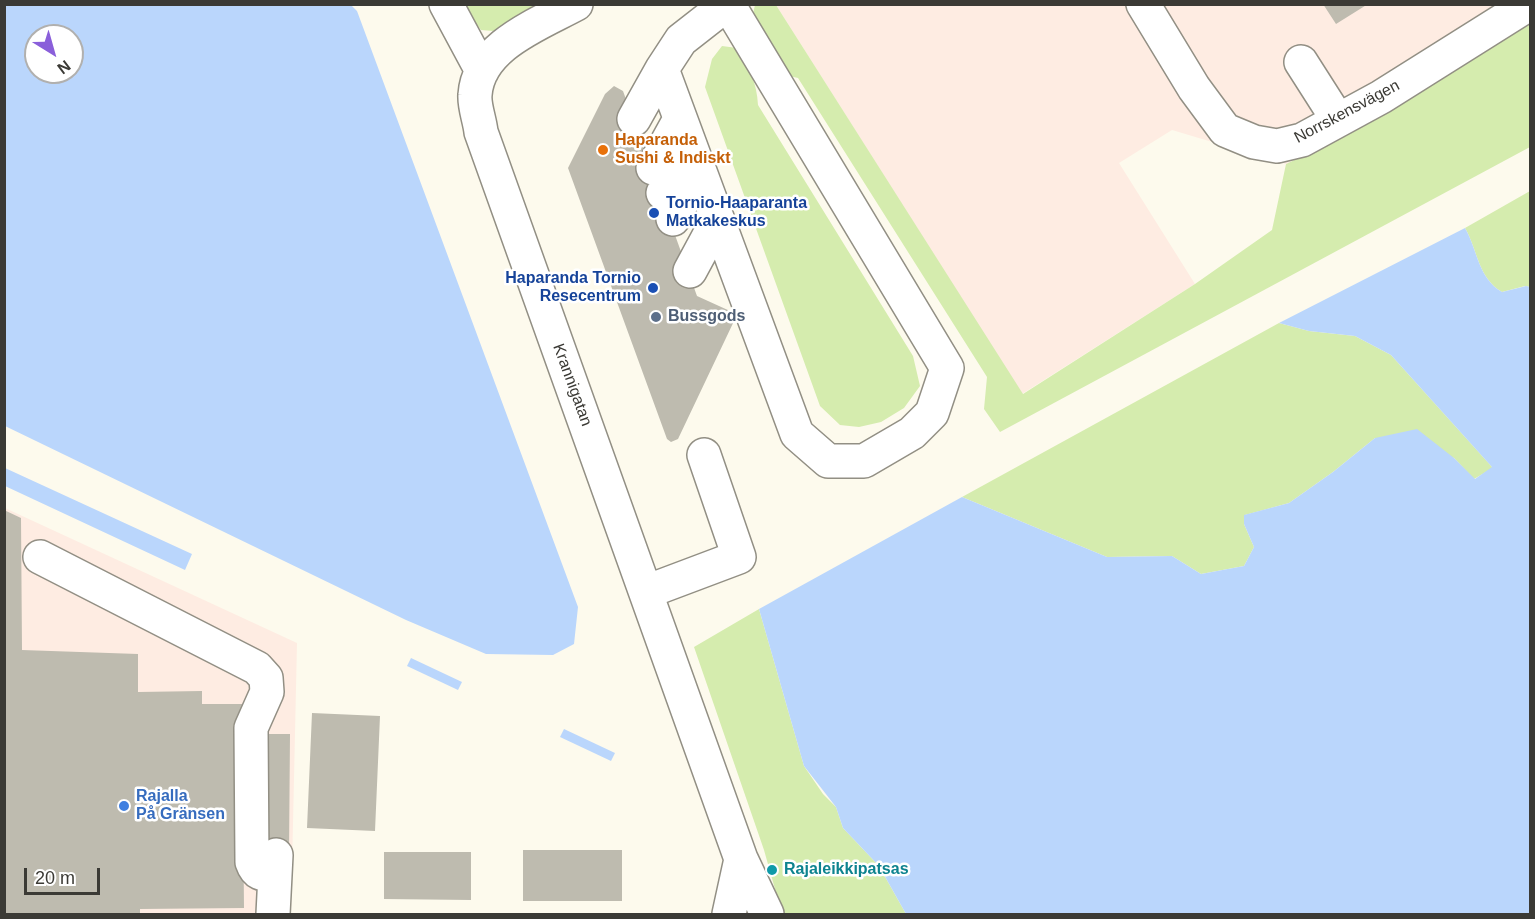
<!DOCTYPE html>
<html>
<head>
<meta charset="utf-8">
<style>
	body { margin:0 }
	#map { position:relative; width:1535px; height:919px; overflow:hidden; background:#fdfaed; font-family:Arial,sans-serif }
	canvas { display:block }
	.frame { position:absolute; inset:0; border:6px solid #3b3a35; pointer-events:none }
	.north { position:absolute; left:24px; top:24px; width:60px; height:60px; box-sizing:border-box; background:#fff; border:2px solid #b1b0ae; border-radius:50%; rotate:143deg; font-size:16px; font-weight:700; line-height:24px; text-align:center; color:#3b3a35 }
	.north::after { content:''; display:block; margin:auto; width:21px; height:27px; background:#8a5fda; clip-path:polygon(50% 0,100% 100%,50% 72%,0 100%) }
	.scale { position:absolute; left:24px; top:868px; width:76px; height:27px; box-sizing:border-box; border:3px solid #3b3a35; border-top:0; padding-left:8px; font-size:18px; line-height:21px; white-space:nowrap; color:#3b3a35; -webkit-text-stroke:4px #fff; paint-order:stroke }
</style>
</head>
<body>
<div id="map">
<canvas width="1535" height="919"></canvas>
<div class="frame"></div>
<div class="north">N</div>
<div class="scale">20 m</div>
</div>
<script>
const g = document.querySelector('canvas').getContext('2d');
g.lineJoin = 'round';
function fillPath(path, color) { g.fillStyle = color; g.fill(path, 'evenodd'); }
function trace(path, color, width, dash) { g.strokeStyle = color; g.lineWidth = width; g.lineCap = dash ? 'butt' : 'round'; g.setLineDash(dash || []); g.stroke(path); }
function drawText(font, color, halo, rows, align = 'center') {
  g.font = font + ' Arial,sans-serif'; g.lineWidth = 5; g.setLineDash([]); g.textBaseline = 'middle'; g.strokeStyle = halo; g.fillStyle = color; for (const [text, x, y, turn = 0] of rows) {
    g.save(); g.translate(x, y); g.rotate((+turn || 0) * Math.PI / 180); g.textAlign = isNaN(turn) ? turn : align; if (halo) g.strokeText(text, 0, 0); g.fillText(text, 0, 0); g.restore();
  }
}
fillPath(new Path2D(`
	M1530,4V23L1355,131L1286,164L1172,130L1119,163L1195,284L1022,394L776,5Z
	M5,508L297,643L291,914H5Z`), '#feece2');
fillPath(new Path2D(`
	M462,5H543L493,31L481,30Z
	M755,5H776L1023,394L1195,284L1272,230L1286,164L1355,131L1530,23V147L1000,432L984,409L987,377L798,78L781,74L751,22Z
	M722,46L737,48C749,67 757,83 758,105L913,356L920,386L904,408L881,422L859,427L840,425L820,406L705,87L712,59Z
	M1530,191V287L1525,286L1502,292C1478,278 1478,251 1465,228Z
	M1279,323L1309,331L1355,336L1391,355L1493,468L1474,479L1454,458L1375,438L1333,472L1289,503L1245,515L1244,524L1254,547L1244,566L1201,574L1172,556L1107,557L962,497Z
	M759,609L804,766L823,794L836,807L843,828L879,866L906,914H782L764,850L694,647Z`), '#d5ecae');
fillPath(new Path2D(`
	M4,5H351L357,11L578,607L574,644L553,655L486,654L406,620L5,426ZM36,36H72V72H36Z
	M1465,228C1478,251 1478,278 1502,292L1526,286L1530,287V914H906L879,866L843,828L836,807L804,766L759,609L962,497L1107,557L1172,556L1201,574L1244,566L1254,547L1244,524V515L1289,503L1333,472L1375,438L1417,429L1454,458L1475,479L1492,467L1391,355L1355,336L1309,331L1279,323Z
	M5,468L192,554L185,570L5,486Z
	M411,658L462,682L458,690L407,666Z
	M564,729L615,753L611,761L560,737Z`), '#bad6fc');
fillPath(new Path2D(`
	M1323,4H1368L1336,24Z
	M614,86L623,91L697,296L730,311L735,319L678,439L671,442L667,439L568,168L605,94Z
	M4,510L21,518L22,650L138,654V692L202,691V704H242L244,908L140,909V914H4Z
	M312,713L380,716L375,831L307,828Z
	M261,734H290L289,854L264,855Z
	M523,850H622V901H523Z
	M384,852H471V900L384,899Z`), '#bebbaf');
const minor = new Path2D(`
	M446,4L482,71
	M576,4C539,24 478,46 475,95C474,106 480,121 481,132L741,859L767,914
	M1143,4L1194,88L1225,130L1254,142L1277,146L1302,140L1381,97L1529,4
	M1301,62L1338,120
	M662,69L797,434L828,461H864L912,433L932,413L947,368L728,4
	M634,119L662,69L681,40L727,4
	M653,168L680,119
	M663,193L688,146
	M673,219L698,172
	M690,271L717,221
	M40,557L257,668L266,678L267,692L251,728L252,862C256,874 262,875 275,875
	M646,592L739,557L704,455
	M273,914L276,855
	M729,914L741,859`);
trace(minor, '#928f84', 36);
trace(minor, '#fff', 33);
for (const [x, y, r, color] of [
	[603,150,6,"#e8710a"],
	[654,213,6,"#1a4fb4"],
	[653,288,6,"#1a4fb4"],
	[656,317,6,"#5c6f8a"],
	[124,806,6,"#3f7fe0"],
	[772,870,6,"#0f9aa8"]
]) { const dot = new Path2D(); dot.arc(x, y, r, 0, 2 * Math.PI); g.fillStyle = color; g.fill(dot); trace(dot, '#fff', 2); }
drawText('16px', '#3b3a35', '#fff', [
	["Norrskensvägen",1347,112,-28],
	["Krannigatan",572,385,70]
]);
drawText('bold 16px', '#c56008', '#fff', [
	["Haparanda",615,141],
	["Sushi & Indiskt",615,159]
], 'left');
drawText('bold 16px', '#164399', '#fff', [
	["Tornio-Haaparanta",666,204],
	["Matkakeskus",666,222],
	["Haparanda Tornio",641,279,"right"],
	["Resecentrum",641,297,"right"]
], 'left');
drawText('bold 16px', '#4e5e75', '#fff', [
	["Bussgods",668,317]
], 'left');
drawText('bold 16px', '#366cbe', '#fff', [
	["Rajalla",136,797],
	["På Gränsen",136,815]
], 'left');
drawText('bold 16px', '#0d838f', '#fff', [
	["Rajaleikkipatsas",784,870]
], 'left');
</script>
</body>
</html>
